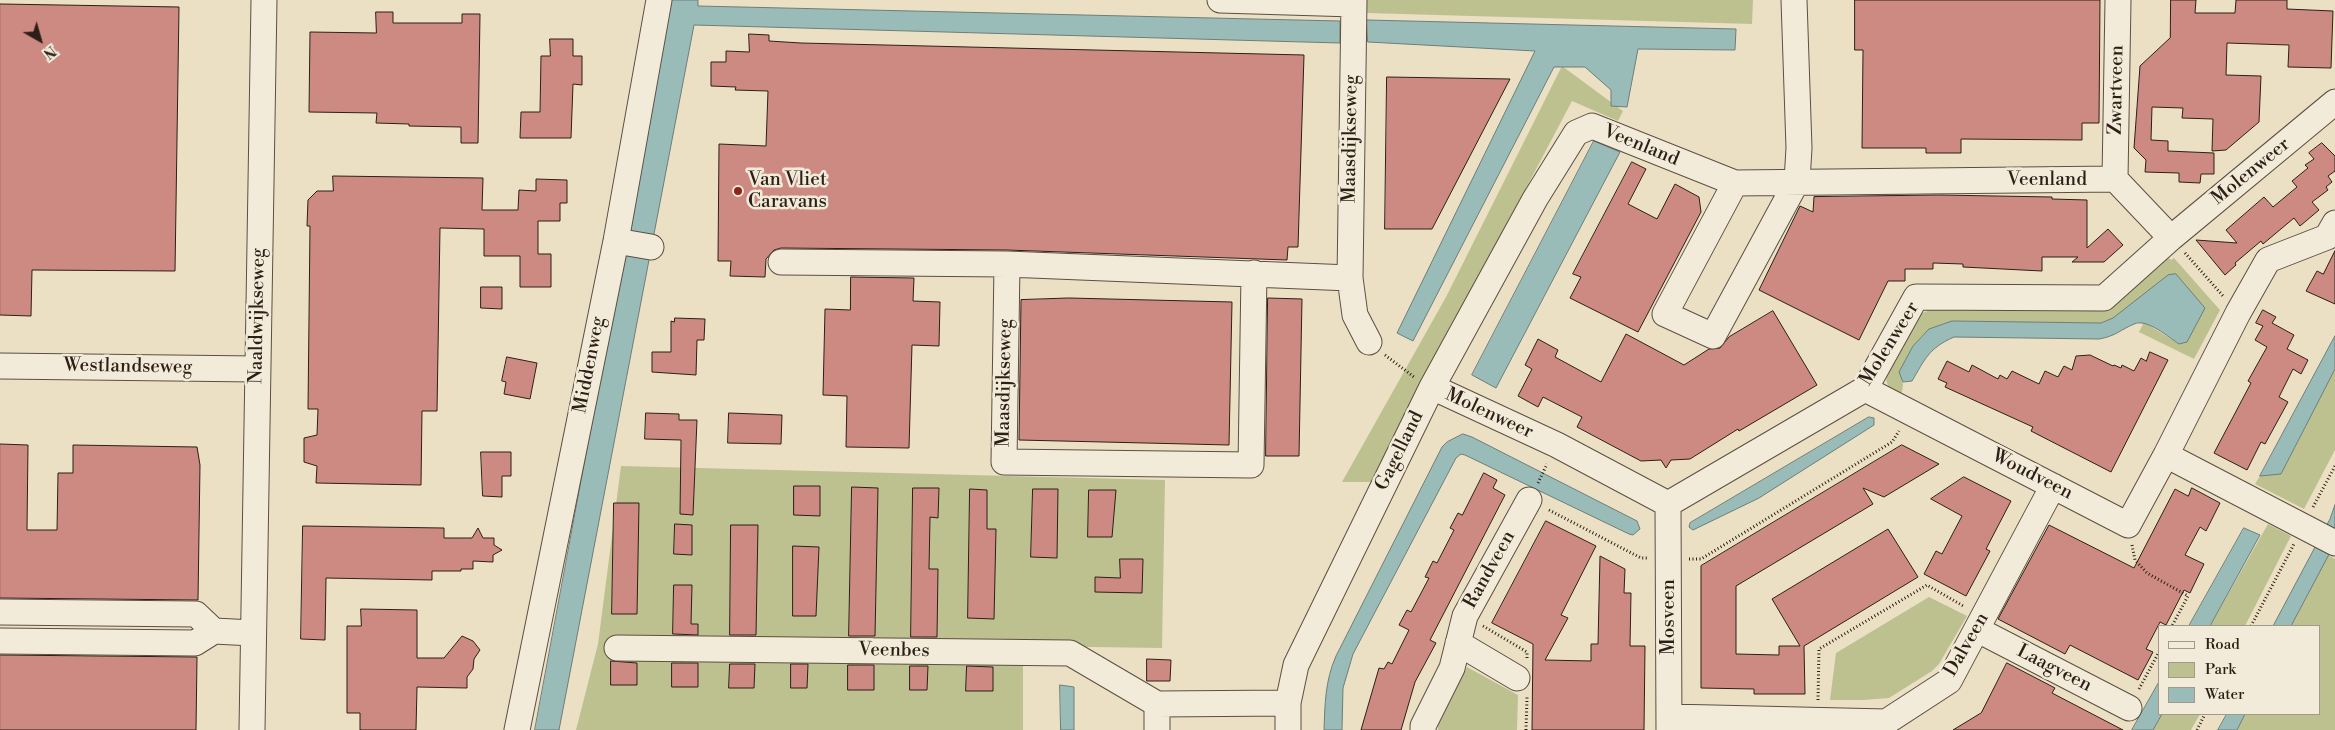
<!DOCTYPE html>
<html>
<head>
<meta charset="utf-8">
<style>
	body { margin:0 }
	#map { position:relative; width:2335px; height:730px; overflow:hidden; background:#ebe0c4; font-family:"Libre Bodoni",serif }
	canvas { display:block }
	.legend { position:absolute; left:2158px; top:625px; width:162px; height:90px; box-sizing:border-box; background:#f2ebd9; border:1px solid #a3998b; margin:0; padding:6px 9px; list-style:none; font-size:15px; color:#2d1f17 }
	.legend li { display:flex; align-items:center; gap:10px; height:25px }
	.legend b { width:25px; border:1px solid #a3998b }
	.north { position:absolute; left:15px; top:15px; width:50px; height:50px; -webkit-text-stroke:4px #f2ebd9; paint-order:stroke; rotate:142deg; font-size:14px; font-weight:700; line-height:20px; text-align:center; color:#2d1f17 }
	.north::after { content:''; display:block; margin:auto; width:18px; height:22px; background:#2d1f17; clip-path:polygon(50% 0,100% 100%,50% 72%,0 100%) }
</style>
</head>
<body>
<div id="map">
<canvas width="2335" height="730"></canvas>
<ul class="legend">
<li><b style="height:6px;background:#f2ebd9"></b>Road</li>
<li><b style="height:14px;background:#bdc190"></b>Park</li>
<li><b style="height:14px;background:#99bcb9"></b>Water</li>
</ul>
<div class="north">N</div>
</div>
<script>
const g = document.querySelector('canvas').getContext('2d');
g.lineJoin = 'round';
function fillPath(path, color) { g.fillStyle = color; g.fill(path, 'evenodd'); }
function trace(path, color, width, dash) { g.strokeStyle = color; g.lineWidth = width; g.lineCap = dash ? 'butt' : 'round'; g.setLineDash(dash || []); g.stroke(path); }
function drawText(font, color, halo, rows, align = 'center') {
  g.font = font + ' "Libre Bodoni",serif'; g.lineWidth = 5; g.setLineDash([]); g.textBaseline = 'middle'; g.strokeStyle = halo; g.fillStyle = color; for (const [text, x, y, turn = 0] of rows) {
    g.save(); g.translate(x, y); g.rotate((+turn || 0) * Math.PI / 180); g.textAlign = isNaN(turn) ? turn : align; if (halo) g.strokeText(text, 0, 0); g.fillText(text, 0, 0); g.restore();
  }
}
fillPath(new Path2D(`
	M1367,0H1753L1752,24L1366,13Z
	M1562,66L1623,111L1618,121L1572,101L1371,482H1342L1446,297Z
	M2161,251L2171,260L2174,258L2220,310L2194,359L2139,332L2144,322L2179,344L2187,342L2204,308L2176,274L2113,318L2101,323L1952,321L1929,329L1913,346L1899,372C1903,381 1905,387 1900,396C1890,390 1884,384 1887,372L1918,315L1932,309L2085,310Z
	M2335,369V450L2304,509L2255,484L2260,476L2281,474Z
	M621,466L1165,480L1162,648L1023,646V730H576L598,644Z
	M2268,524L2291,536L2245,626H2210Z
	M2326,554L2335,559V730H2237L2245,714H2319V626H2291L2319,573Z
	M1929,597L1967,616L1939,664L1932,671L1889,698L1863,700H1830L1836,653Z
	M1467,667L1518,695L1517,730H1438V722Z
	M2162,714H2200L2191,730H2153Z`), '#bdc190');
const water = new Path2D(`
	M671,0H698V6L1340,21V43L694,25L559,730H535Z
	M1367,20L1736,29L1735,50L1638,49L1627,107L1611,106V90L1585,67H1554L1413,341L1397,333L1535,51L1368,42Z
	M1594,141L1620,152L1496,388L1472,375Z
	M2176,274L2205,308L2187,342L2179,344C2168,337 2147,318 2134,324C2120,330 2116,336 2099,339L1954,337C1929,348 1925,359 1912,381L1903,382L1899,372L1913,346L1929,329L1952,321L2101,323L2113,318L2168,275Z
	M2335,336V369L2281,474L2260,476Z
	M1869,417L1874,418V425L1759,498L1693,530L1689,527L1690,523Z
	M1463,434L1472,437L1637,521L1640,529L1633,535L1629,534L1465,455L1461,454L1456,458L1353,654L1343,688L1342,730H1324C1325,704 1325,681 1336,656L1442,447L1447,442Z
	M2335,505V543L2291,626H2273L2330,519Z
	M2244,528L2260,535L2210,626H2189Z
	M2159,682V714H2162L2153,730H2132Z
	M1060,685L1074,687V730H1061Z
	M2227,714H2245L2237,730H2218Z`);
fillPath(water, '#99bcb9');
trace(water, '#6e7d78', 1);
const building = new Path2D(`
	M1855,0H2100L2099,123H2082V140L1961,139V153H1926V148H1862L1863,50H1855Z
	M2171,0H2196L2195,13H2235L2236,0H2287V9L2333,11L2331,68L2288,67L2289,45L2227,43L2226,75L2261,76L2259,122L2226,150L2212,151L2213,119L2182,118L2183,108L2152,107L2151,140L2168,141V151L2214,153V174H2201L2200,183L2179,182V173L2145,172L2146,160L2134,148L2140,66L2170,38Z
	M0,4L179,7L175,271L32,270L31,316L0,315Z
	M376,12H393V23H462V14H480L478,143H461V127L409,126V124L376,123L377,113L309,112L310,32L376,33Z
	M749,34L769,35V41L801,43L1304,55L1298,247H1288L1287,260L1007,250L781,248L774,250L766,259L765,277L730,276L731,261H718L719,144L766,146L768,91L735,90L736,87L711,86V62H726V51L749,52Z
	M550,39H573V56H582V85L573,84L571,138H520L521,112H540L541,56H550Z
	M1387,77L1510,79L1432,229H1385Z
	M2322,143L2335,156V171L2328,176L2332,182L2326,187L2328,190L2312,202L2319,210L2300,226L2294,218L2263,244L2261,241L2235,263L2236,265L2225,275L2196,240L2237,243L2226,230L2264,197L2273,207L2297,187L2292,181L2308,168L2305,165L2314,159L2309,153Z
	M1632,162L1646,169L1628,204L1657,219L1675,184L1699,197L1701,212L1638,332L1570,298L1581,277L1573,274Z
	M333,176L483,178L482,210H518L519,190L536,191V179L567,180V203H560V221H538V254H551V287H520V256H484V229L440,228L437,411H422L421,485L316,483L317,466L304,462V438L317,435L318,409H308L310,226H307L308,200L317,191H333Z
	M1939,195L2052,197V199L2087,200V248L2108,229L2123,245L2104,262H2072L2078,257H2042V271L1963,267V264L1933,263V269H1905V281H1888L1859,340L1759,290L1800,206L1813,212L1814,197Z
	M2335,251V304L2306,291L2317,271L2323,274Z
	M851,277L914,278L913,301L940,302L939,346L912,345L909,448L846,447L847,396L823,395L825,309L850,310Z
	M481,287H502V309L481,308Z
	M1069,298L1232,302L1229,445L1019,440L1021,300Z
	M1268,298L1302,299L1299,456H1266Z
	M2263,310L2276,317L2272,323L2294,335L2287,349L2308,360L2301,374L2293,369L2279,397L2288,402L2265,444L2261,442L2247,470L2214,453L2251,383L2248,381L2267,347L2255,340L2263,326L2256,323Z
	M1773,311L1817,385L1739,431L1738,429L1690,459L1671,460L1666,468L1661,460L1641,461L1577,427L1582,417L1543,397L1538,407L1518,396L1532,369L1525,365L1538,339L1558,350L1555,357L1601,382L1626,334L1684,365L1709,349L1720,348L1729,337Z
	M675,318L705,319L704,340H697L696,375L652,372V352H671V321L674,322Z
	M2150,352L2168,360L2111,472L2031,431L2033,427L1945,387L1947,383L1938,379L1947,361L1969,372L1972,365L1998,379L2000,375L2007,379L2012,371L2039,384L2045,371L2058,377L2064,366L2072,370L2076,356L2090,355L2113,366L2114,365L2121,368L2122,365L2134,371L2141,358L2146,361Z
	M507,357L537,363L530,399L504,394L506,382L502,381Z
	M646,413L679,414V420H697L693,515L680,514L681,440L645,439Z
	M729,413L782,415L781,444L728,443Z
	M0,444L28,445L27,530H57L58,473H73V445L197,447L200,465L198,600L0,598Z
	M1902,445L1939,464L1884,497L1863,488L1873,504L1736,586V654L1779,655V646H1800L1772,599L1888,529L1918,577L1804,646L1805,694H1754V689L1701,688V566Z
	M481,452H511V476H502V497L483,496Z
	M1484,473L1497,480L1493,488L1505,495L1430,640L1436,643L1415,682L1401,730H1361L1379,668L1384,669L1388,662L1392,664L1409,630L1399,625L1407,610L1411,612L1429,578L1425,577L1433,561L1437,563L1454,530L1450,528L1458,513L1462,515Z
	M1964,477L2011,501L1986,549L1990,551L1966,596L1924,574L1936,551L1942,554L1962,516L1931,499Z
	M794,486H820V516L794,515Z
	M852,487L878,488L875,636H849Z
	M913,488H939L938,518L930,517L929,569H938L937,637H911Z
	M2192,488L2220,503L2206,531L2200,527L2185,555L2204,564L2190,593L2184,590L2166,625L2160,622L2146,649L2153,652L2138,680L2070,645L2065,654L1998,619L2049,525L2134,568L2175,489L2188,496Z
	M970,489L987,490V529H996L994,619L968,618Z
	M1033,489H1058L1057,558L1031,557Z
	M1089,490H1116L1112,537H1088Z
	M614,503H639L637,614H612Z
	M1546,521L1596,546L1561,615L1568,618L1545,660L1591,661V644H1598L1600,556L1625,569L1624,593H1631L1630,646H1645L1644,730H1532L1533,644L1492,623Z
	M675,524L692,525V555L674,554Z
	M731,525H758L756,635H730Z
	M303,526L444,528V538H472L478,528L483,538H494V545L502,550L493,555V562L473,561V569H461V571H432V580L326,578L325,640L301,639Z
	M793,546L819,547L816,616H793Z
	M1120,559H1143L1142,593L1095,592V577L1120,578Z
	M674,585H692L691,624H698V635L673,634Z
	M361,609L417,610V658H444L462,636L473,641L480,650L474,659L473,669L467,677V688L417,687L416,730H360V713H347V626H361Z
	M0,655L197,657L196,730H0Z
	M1147,659L1171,660L1170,681H1147Z
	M611,661L637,663V685H611Z
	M672,663H698V687H672Z
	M2007,663L2055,688L2052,693L2123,730H1953L1981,713Z
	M730,664H755L754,688H729Z
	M791,664H808L807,688H791Z
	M848,665H874V690H848Z
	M910,666H928L927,690H910Z
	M967,666L993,667V691H966Z`);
fillPath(building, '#cd8a82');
trace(building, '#2d1f17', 1);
const minor = new Path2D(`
	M1220,0L1354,4
	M1354,0L1350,278L1355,315L1369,342
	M2115,179L2118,0
	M1735,183L1665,314L1713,336L1797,181L1799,148L1794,0
	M616,241L651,247
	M781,262L1007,264
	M1254,273L1251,465L1004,462L1007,264L1350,278
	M0,366L257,369
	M1432,387L1557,445L1668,504L1865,389L1916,297L2104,298L2171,238L2335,102
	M1865,389L2128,525L2166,455L2238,313L2268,260L2327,237L2335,223
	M2166,455L2335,543
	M1668,504L1669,730
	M0,612L196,614L214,631
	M1978,630L2129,708
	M0,641L195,643L214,631L253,633
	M1458,643L1517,678
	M617,648L1070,653L1157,704L1288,703
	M1670,717L1886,722L1949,681L2053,486
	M252,730L264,0
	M517,730L616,241L659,0
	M1157,730V704
	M1288,730V703L1296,665L1432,387L1535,199L1576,133L1592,126L1735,183L2115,179L2171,238
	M1423,730V726L1452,668L1465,616L1529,500`);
trace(minor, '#5c4f42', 27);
trace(new Path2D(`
	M2185,253L2224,297
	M1385,355L1414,377
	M1538,483L1547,464
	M2313,507L2335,466
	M1549,510L1641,558H1648
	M2132,545L2135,560L2147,573L2188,596L2172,626
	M1689,559H1701L1892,442L1899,431
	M1483,626L1527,652V660
	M2251,626L2294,544
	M2139,689L2159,652
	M1818,700L1819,649L1927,585L1965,607
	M1526,730L1527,697
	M2197,730L2205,714`), '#2d1f17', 3, [1, 2.5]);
trace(minor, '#f2ebd9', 25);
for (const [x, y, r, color] of [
	[738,191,5,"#8f2418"]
]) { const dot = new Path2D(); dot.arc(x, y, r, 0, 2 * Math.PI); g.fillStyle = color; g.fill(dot); trace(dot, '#f2ebd9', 2); }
drawText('19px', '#2d1f17', '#f2ebd9', [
	["Zwartveen",2117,90,-89],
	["Maasdijkseweg",1351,139,-89],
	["Veenland",1641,146,22],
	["Molenweer",2251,172,-39],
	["Veenland",2047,180],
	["Naaldwijkseweg",258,316,-89],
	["Molenweer",1890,344,-58],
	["Middenweg",590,365,-79],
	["Westlandseweg",128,367,1],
	["Maasdijkseweg",1005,383,-89],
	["Molenweer",1489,414,25],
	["Gagelland",1400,451,-64],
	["Woudveen",2032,475,27],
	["Randveen",1490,570,-61],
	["Mosveen",1669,617,-90],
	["Dalveen",1967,645,-60],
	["Veenbes",894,651,1],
	["Laagveen",2054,669,27]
]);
drawText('19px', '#2d1f17', '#f2ebd9', [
	["Van Vliet",748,180],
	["Caravans",748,202]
], 'left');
</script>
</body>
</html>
